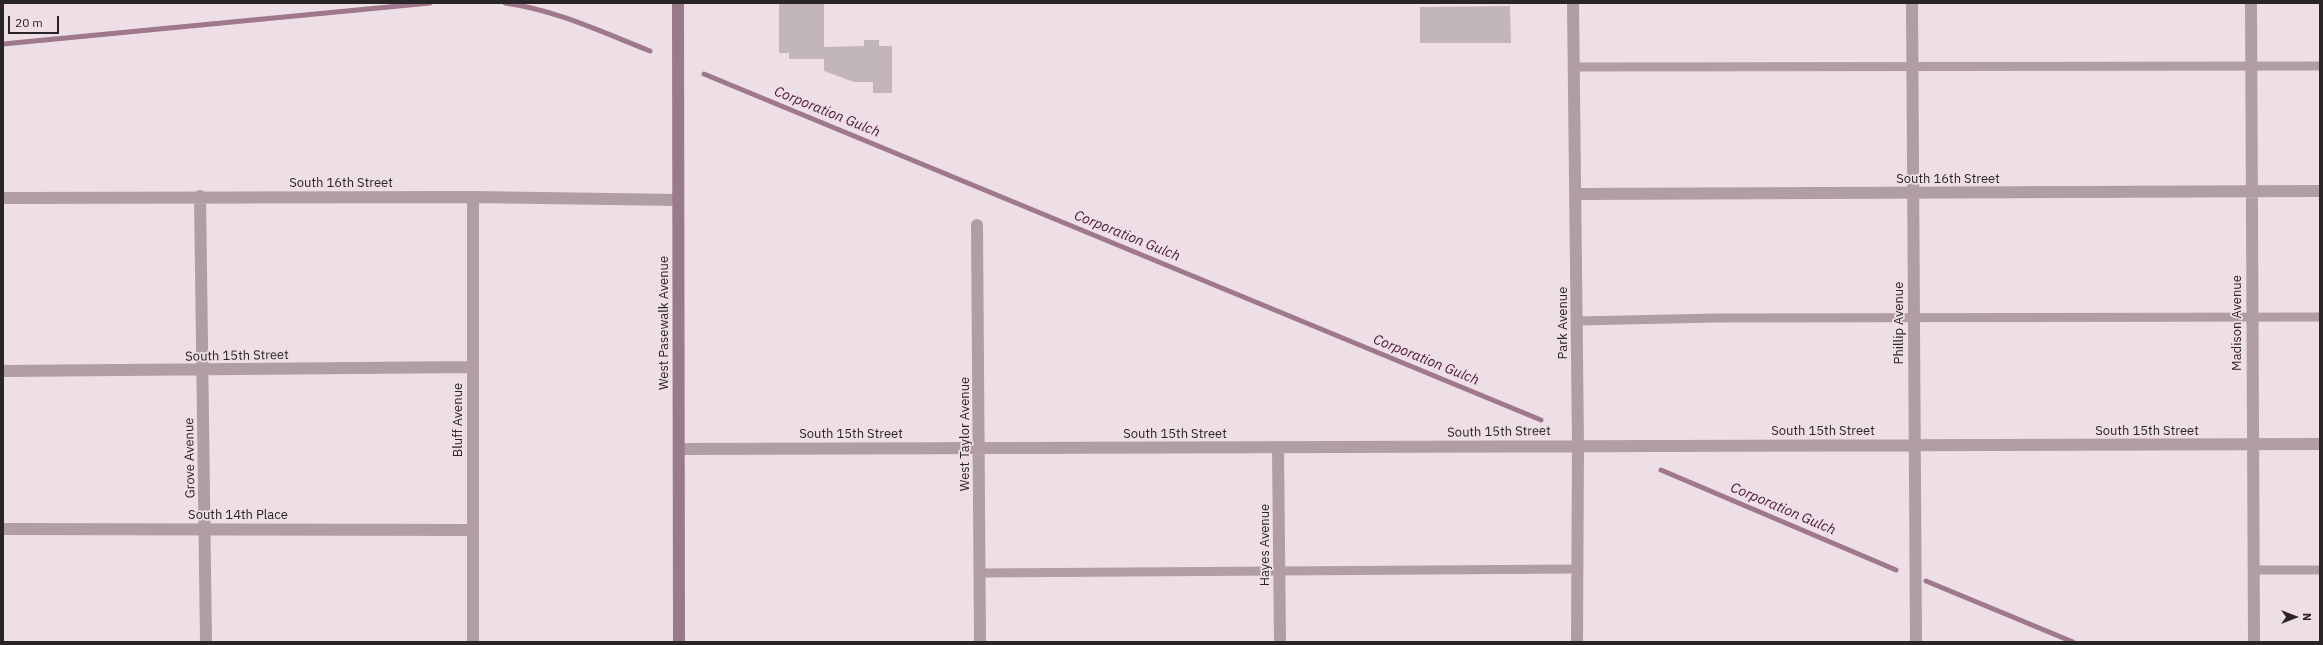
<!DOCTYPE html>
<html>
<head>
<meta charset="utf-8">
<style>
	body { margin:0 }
	#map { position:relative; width:2323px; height:645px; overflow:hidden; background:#eedfe6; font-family:"IBM Plex Sans",sans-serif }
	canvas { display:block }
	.frame { position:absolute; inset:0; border:4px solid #2a2527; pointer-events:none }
	.north { position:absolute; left:2275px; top:597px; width:40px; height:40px; -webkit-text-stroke:3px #eedfe6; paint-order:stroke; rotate:90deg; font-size:11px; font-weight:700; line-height:16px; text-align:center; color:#2a2527 }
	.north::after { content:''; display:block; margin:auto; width:14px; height:18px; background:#2a2527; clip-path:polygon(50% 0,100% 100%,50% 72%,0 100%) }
	.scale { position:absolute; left:8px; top:16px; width:51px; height:18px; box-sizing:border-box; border:2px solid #2a2527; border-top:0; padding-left:5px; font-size:12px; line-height:14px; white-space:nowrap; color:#2a2527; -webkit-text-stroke:3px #eedfe6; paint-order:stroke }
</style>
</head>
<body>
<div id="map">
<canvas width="2323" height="645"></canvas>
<div class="frame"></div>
<div class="north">N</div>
<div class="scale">20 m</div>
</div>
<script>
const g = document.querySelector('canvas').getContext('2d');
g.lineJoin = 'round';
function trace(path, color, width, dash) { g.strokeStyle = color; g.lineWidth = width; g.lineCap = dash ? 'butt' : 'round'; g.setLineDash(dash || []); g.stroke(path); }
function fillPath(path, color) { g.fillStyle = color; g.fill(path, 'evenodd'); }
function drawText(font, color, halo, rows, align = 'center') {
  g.font = font + ' "IBM Plex Sans",sans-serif'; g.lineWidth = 3.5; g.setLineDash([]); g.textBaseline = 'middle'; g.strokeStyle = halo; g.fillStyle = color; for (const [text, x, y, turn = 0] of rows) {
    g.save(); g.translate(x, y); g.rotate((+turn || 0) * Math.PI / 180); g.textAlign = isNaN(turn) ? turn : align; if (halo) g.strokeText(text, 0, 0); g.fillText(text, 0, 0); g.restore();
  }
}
trace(new Path2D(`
	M505,3C556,10 602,32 650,51
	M3,44L430,3
	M704,74L1541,420
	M1661,470L1896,570
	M1926,581L2073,642`), '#a0788c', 5);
fillPath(new Path2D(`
	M779,3H824V59H789V53H779Z
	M1510,6L1511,43H1420V7Z
	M864,40H879V46H892V93H873V82H854L824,71V47L864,46Z`), '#c3b5bc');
trace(new Path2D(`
	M1574,67L2320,66
	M1577,321L1717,318L2320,317
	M2253,570H2320
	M980,573L1577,569`), '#b09da6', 9);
trace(new Path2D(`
	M1573,3L1578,445L1577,642
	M1912,3L1916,642
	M2251,3L2254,642
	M1576,194L2320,191
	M200,196L206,642
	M473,197V642
	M3,198L473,197L678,200
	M977,225L980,642
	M3,371L472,367
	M1278,448L1280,642
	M679,449L2320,444
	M3,529L473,530`), '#b09da6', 12);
trace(new Path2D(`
	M678,3L679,642`), '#977b88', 12);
drawText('13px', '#2a2527', '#eedfe6', [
	["South 16th Street",1948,179],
	["South 16th Street",341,183],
	["West Pasewalk Avenue",664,323,-90],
	["Park Avenue",1563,323,-90],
	["Phillip Avenue",1899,323,-90],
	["Madison Avenue",2237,323,-90],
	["South 15th Street",237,356,-1],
	["Bluff Avenue",458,420,-90],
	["South 15th Street",1823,431],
	["South 15th Street",2147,431],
	["South 15th Street",1499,432,-1],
	["South 15th Street",851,434],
	["West Taylor Avenue",965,434,-90],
	["South 15th Street",1175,434],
	["Grove Avenue",190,458,-91],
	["South 14th Place",238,515],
	["Hayes Avenue",1265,545,-90]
]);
drawText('italic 14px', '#4a1634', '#eedfe6', [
	["Corporation Gulch",827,112,22],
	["Corporation Gulch",1127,236,22],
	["Corporation Gulch",1426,360,22],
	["Corporation Gulch",1783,509,23]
]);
</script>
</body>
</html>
